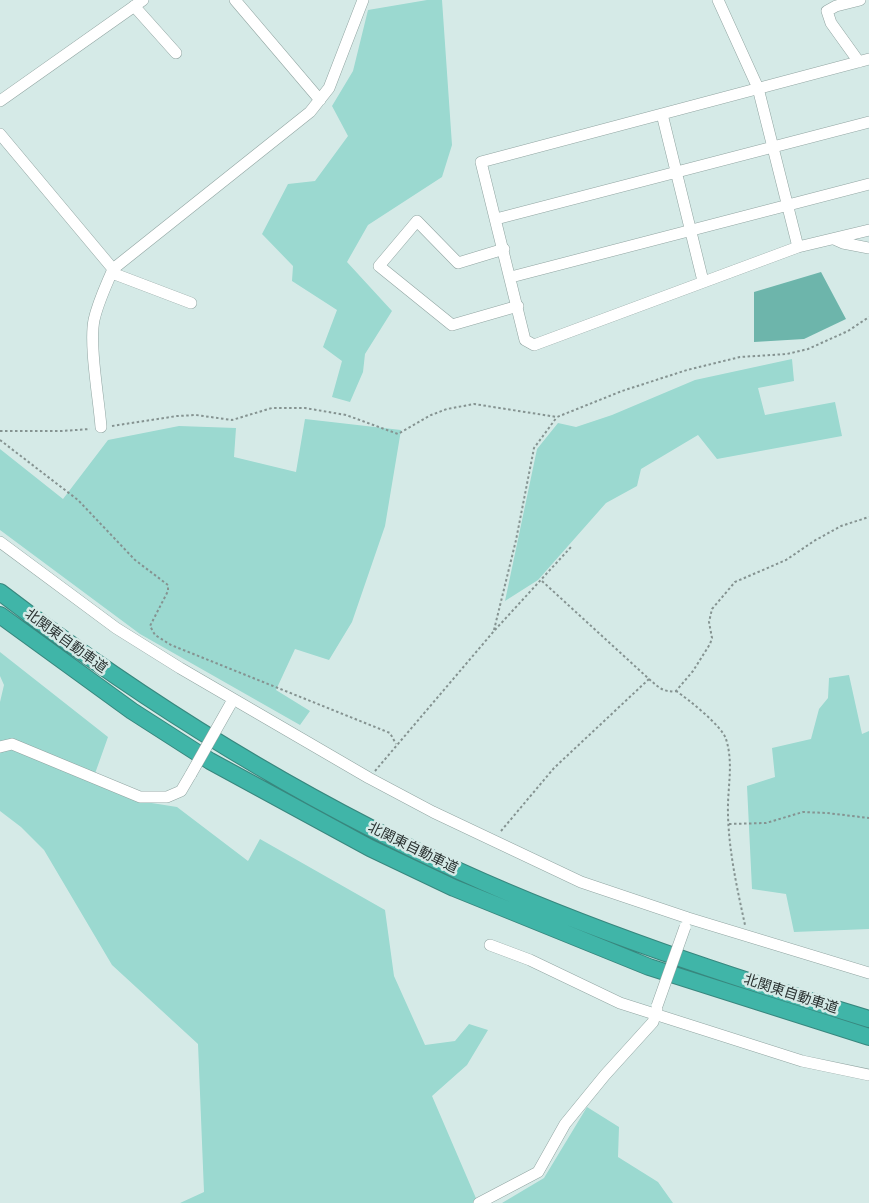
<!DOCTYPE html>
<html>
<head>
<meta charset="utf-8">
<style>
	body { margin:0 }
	canvas { display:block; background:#d5eae7 }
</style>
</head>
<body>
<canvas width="869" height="1203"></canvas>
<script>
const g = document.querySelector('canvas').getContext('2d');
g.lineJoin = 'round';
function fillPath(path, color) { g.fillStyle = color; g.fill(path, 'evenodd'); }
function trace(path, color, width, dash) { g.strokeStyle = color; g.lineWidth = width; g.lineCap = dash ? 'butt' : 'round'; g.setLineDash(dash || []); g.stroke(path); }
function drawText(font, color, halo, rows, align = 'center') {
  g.font = font + ' Quicksand,"Noto Sans JP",sans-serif'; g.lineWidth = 5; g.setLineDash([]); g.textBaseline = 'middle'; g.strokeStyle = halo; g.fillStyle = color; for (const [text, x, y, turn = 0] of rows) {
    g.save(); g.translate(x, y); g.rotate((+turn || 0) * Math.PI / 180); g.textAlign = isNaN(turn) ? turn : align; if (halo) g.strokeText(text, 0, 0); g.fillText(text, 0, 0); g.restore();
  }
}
fillPath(new Path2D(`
	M427,0H442L452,145L442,177L368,225L347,262L392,311L365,354L363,372L350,402L332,397L342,361L323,347L337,310L292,281L293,266L262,234L288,184L315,181L348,136L332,106L353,71L368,10Z
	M792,359L794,381L758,388L765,415L835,402L842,436L717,459L698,435L641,469L637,486L606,503L538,580L505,601L537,449L558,423L576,427L612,415L695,380Z
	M305,419L401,430L385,526L352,622L329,660L295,649L276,690L310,711L300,725L140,634L0,530V449L63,499L108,440L179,426L236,428L234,457L296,472Z
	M0,652L108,737L92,782L139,801L177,807L248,861L260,839L385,910L394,976L425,1045L455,1041L469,1024L488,1030L467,1065L432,1096L478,1203H180L204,1192L198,1044L112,965L44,850L21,827L0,811V702L4,685L0,676Z
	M849,675L862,734L869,731V929L794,932L786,894L752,889L747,786L775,777L772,748L811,739L819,709L828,698L829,678Z
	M587,1107L619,1127L618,1157L658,1182L673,1203H502L544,1178Z`), '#9bd9d0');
fillPath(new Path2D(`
	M821,272L846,319L804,339L754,342V292Z`), '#6db5ab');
const minor = new Path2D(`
	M235,0L320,100
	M718,0L758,88L798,247
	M134,6L176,53
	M869,59L481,162L525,340L534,345L798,247L869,230
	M859,62L831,23L827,11L836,6L860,0
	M0,101L143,0
	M662,114L703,281
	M0,134L113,269
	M496,219L869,122
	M834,239L843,243L869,248
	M504,249L458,263L417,221L379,266L452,325L518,306
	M112,273L191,303
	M511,277L869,184
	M101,427C99,400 89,345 94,320C98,302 106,286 113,269L310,112L329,88L363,0
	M0,542L116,628L180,668L369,778L433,812L581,882L688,918L869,973
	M0,747L12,744L140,797H167L181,791L191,774
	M490,945L530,960L620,1003L802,1061L869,1075
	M479,1203L538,1172L565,1124L605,1075L653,1022L657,1009`);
const highway = new Path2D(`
	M0,592C145,703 293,795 459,871C591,931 731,977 869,1019
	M0,615L132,711L210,761L370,848L454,888L649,967L869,1037`);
trace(minor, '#91a5a2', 12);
trace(highway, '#38877e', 18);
trace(new Path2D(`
	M112,426L177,416L196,415L232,420L272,408H305L346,415L398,434L431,415L447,409L474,404L557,417L622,391L687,370L740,357L787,354L808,349L848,331L869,317
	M0,431H62L90,429
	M0,440L78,500L135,560L168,585V591L150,626L155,635L171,645L390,733L396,744
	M542,581L649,679C658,687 664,693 676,691L693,671L710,644L712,638L709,622L712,609L735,582L786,560L814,541L841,526L869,517
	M494,630L516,540L534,448L557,417
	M676,691C688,699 722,726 726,739C734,764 727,789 728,815C729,852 737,888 745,925
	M375,771L494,631L571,547
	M729,824L766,823L803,812L827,813L869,818
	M501,831L554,768L649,679`), '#859391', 2, [2.5, 2.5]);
trace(minor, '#fff', 11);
trace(highway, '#40b5a8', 16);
const minorBridge = new Path2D(`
	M191,774L230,705
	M657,1006L685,927`);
trace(minorBridge, '#91a5a2', 12, []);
trace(minorBridge, '#fff', 11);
drawText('14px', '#2a3231', '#d5eae7', [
	["北関東自動車道",66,641,36],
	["北関東自動車道",413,848,26],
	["北関東自動車道",791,994,18]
]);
</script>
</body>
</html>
